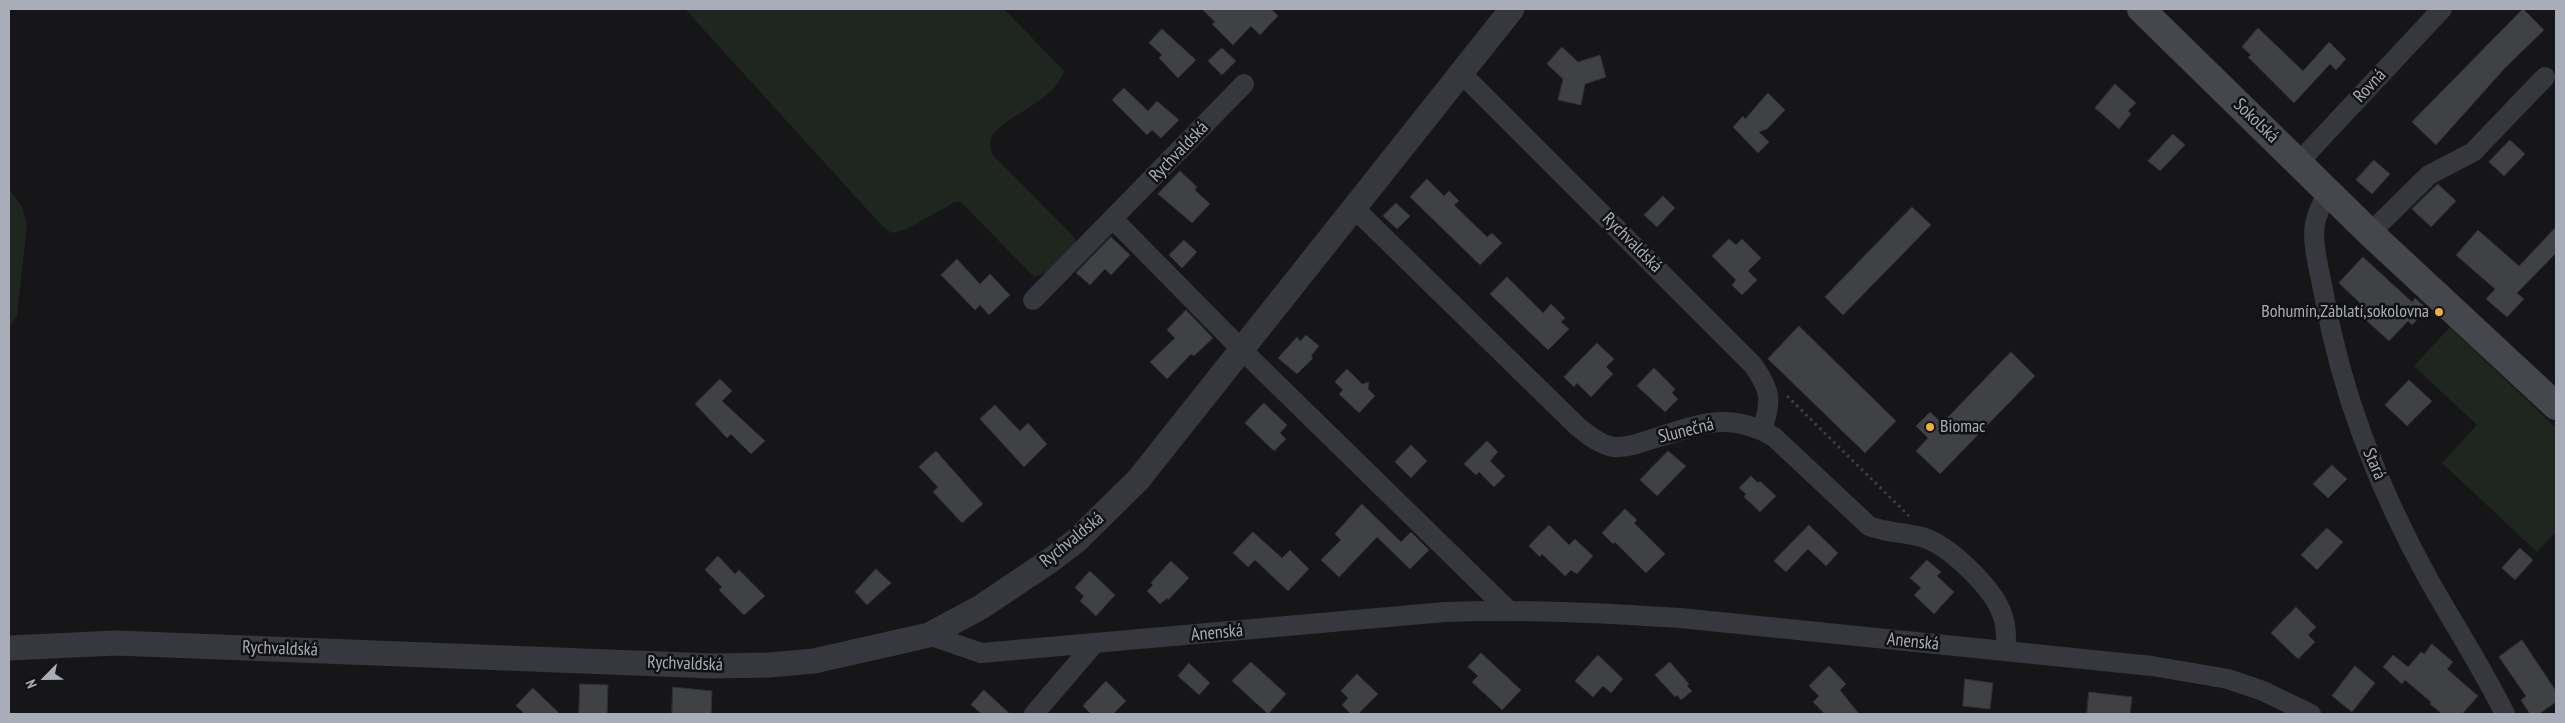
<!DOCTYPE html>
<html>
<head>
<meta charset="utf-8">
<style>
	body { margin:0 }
	#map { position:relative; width:2565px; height:723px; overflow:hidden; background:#161618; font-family:"PT Sans Narrow",sans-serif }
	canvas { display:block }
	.frame { position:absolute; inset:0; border:10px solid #a8adb8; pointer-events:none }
	.north { position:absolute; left:20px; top:653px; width:50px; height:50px; -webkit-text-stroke:4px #111113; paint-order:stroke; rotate:247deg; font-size:14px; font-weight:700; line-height:20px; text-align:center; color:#a8adb8 }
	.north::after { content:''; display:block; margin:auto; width:18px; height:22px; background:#a8adb8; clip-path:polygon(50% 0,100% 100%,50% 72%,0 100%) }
</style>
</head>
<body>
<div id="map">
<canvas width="2565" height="723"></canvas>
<div class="frame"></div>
<div class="north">N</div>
</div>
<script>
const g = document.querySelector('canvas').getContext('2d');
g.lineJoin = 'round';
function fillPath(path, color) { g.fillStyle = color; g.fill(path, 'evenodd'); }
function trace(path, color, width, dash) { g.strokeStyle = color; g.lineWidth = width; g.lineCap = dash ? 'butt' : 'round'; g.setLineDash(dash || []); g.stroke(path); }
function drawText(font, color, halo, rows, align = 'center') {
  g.font = font + ' "PT Sans Narrow",sans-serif'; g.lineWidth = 5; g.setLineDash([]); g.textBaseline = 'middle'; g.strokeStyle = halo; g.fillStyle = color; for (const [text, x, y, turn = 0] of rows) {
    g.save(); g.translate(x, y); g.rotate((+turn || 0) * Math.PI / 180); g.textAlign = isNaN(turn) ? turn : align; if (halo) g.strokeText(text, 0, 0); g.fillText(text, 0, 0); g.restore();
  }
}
fillPath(new Path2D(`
	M685,9H1004L1064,71C1053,106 994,117 990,143C990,146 992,151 992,154L1074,237L1076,243L1047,273L1034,277L961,202H955L907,229L892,233L883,227Z
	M9,189L22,207L27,224L17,315L9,328Z
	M2450,327L2556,428V532L2537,552L2442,463L2477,425L2414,366Z`), '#1e261f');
const building = new Path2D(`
	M1202,9H1271L1278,16L1260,35L1251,26L1233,45L1212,24L1215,22Z
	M2523,9L2544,30L2505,68L2436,145L2412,122Z
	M2258,28L2303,71L2329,42L2346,59L2336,70L2330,64L2294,103L2248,57L2251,55L2242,47Z
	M1162,29L1196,60L1178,78L1159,58L1162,55L1149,43Z
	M1562,47L1578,62L1600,55L1606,77L1585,84L1581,105L1558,100L1563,79L1547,64Z
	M1222,48L1236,61L1222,75L1208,61Z
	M2115,84L2136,103L2128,111L2131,114L2119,129L2095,108Z
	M1124,88L1148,111L1157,101L1179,120L1161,138L1152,130L1147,135L1112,100Z
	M1768,93L1785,110L1767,129L1759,132L1769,142L1758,153L1733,127L1743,116L1745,119Z
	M2173,134L2185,145L2160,171L2148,161Z
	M2510,140L2525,154L2504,176L2489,162Z
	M2374,160L2390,174L2372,194L2356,180Z
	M1180,171L1197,187L1195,190L1210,204L1192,223L1158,194Z
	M1427,179L1444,196L1449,191L1459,201L1454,205L1487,237L1492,233L1502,243L1480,265L1410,197Z
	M2438,184L2456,201L2431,227L2412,209Z
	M1663,196L1675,208L1657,227L1644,215Z
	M1396,203L1410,216L1397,229L1383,216Z
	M1912,207L1931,225L1843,315L1825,297Z
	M2556,227V253L2517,293L2524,299L2507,317L2486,299L2495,289L2456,255L2478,230L2519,266Z
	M1111,237L1130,255L1111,275L1105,269L1090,285L1076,273Z
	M1729,239L1736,245L1742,239L1761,258L1748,271L1757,280L1742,295L1732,285L1736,280L1712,256Z
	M1184,240L1197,252L1182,268L1169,255Z
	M2363,257L2412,302L2415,298L2427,309L2412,325L2408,321L2389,341L2354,309L2360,303L2339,283Z
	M957,259L980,284L990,274L1010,295L989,315L980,305L975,310L941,275Z
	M1507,277L1543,313L1551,304L1565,318L1561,322L1569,329L1548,350L1490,294Z
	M1186,310L1213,338L1194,356L1191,354L1167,379L1150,362L1175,338L1167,330Z
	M1799,326L1896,421L1865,453L1768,359Z
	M1306,335L1319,346L1311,356L1313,358L1297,374L1278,358L1297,337L1300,341Z
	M1597,343L1614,359L1606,367L1613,374L1591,397L1577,383L1574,387L1564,377Z
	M2011,352L2035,376L1940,474L1916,451L1928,438L1916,426L1930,412L1942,423Z
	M1654,368L1675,389L1672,393L1678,399L1665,412L1637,386Z
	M1347,369L1362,384L1369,382L1368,389L1375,396L1359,413L1339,394L1343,390L1335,382Z
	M720,379L732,391L722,401L765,441L751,454L731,434L727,438L695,404Z
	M2409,380L2432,401L2407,426L2385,405Z
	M1264,403L1287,425L1280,433L1286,439L1274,451L1245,423Z
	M995,405L1020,431L1028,423L1047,444L1024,467L980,419Z
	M1487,441L1498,452L1490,461L1505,476L1494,487L1479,472L1476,475L1464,464Z
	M1411,445L1427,461L1411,478L1395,462Z
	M936,451L983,504L962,523L933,492L938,487L919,467Z
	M1668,451L1686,466L1657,496L1640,480Z
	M2332,465L2347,479L2328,498L2313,484Z
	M1751,476L1758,483L1760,481L1776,496L1760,512L1744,497L1746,494L1739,488Z
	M1362,504L1401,542L1411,532L1429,550L1410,569L1377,537L1339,577L1321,560L1341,540L1335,534Z
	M1625,509L1637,520L1634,523L1665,554L1646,573L1615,542L1613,544L1602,533Z
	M1549,525L1569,545L1575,539L1593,556L1577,574L1571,570L1565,576L1542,554L1540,557L1529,546Z
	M1809,525L1838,553L1826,566L1808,549L1786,572L1774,561Z
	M2327,528L2343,542L2317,570L2301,555Z
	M1253,532L1282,558L1290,550L1309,569L1288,591L1255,560L1248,567L1233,553Z
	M2520,548L2533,560L2515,580L2502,568Z
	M718,556L735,574L739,570L765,596L744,615L719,590L722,587L705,570Z
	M1927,560L1941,572L1937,576L1954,592L1934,614L1914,595L1921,588L1910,578Z
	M1171,561L1189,578L1168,600L1167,598L1160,604L1147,591L1153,585L1151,583Z
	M876,569L891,583L867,605L855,592Z
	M1090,571L1115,595L1096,616L1080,601L1084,596L1075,588Z
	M2296,607L2316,627L2308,635L2315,642L2298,659L2271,633Z
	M2522,640L2556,691V702L2539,714H2530L2521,700L2526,696L2499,657Z
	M2432,644L2453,662L2447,669L2478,696L2462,714H2442L2430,704L2431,702L2405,680L2402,684L2383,667L2393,655L2408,667L2421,652L2424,654Z
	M1481,653L1521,690L1502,710L1472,682L1478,676L1468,667Z
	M1598,655L1623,679L1611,693L1603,686L1593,697L1575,681Z
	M1251,662L1286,694L1268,714L1232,681Z
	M1670,662L1689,684L1687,686L1692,691L1681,700L1677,695L1675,697L1655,675Z
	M1189,663L1210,683L1199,695L1178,676Z
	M1829,666L1846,684L1840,690L1859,714H1825L1813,702L1819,696L1809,686Z
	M2355,666L2375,683L2352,712L2332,696Z
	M1357,674L1378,694L1358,714H1351L1342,705L1348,698L1341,691Z
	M1965,679L1993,683L1990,709L1963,706Z
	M1106,681L1126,701L1113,714H1091L1083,706Z
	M580,684L608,685L607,714H579Z
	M673,687L712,691L711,714H672Z
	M533,688L560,714H525L516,706Z
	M984,690L1010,714H982L971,705Z
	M2089,692L2132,697L2130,714H2087Z`);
fillPath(building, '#404145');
trace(building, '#303034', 1);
trace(new Path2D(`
	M1787,396L1909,516`), '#3d3f44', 3, [2.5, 4]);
trace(new Path2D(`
	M1461,73L1753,365C1771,390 1772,401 1762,430
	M2298,163L2442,9
	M2328,193C2322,203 2317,213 2315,224C2311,243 2321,276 2324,295C2342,397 2380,492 2430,582C2455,626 2483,669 2505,714
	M1354,208L1577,426C1588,435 1600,445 1614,447C1627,448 1640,443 1652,439C1699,425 1728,410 1774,437L1869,526C1886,533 1904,532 1922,537C1949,545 1995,589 2003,617C2007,628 2006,640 2006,651
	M1114,220L1241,349L1508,610
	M2370,233L2429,175L2473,152L2545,77
	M1033,300L1244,84
	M929,635L981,653L1445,612C1524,609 1602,613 1680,618L2152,666L2228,679L2263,691L2311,714
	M1034,714L1094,644`), '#37383d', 20);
trace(new Path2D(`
	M9,648L116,643L713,666L769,665L814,661L929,635L981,607L1051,560L1077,540L1138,480L1512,9`), '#37383d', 25);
trace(new Path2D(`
	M2141,9L2370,233L2556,406`), '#45474d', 28);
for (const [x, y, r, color] of [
	[2439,312,5,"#f2b134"],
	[1930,427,5,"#f2b134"]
]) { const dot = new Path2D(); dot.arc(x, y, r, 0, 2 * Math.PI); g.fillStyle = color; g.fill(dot); trace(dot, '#111113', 2); }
drawText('18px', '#a8adb8', '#111113', [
	["Rovná",2370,86,-47],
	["Sokolská",2256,121,44],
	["Rychvaldská",1179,152,-46],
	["Rychvaldská",1632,243,45],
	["Slunečná",1686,431,-14],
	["Stará",2374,464,66],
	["Rychvaldská",1072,540,-39],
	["Anenská",1217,633,-5],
	["Anenská",1913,642,6],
	["Rychvaldská",280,649,2],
	["Rychvaldská",685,664,2]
]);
drawText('18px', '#a8adb8', '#111113', [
	["Bohumín,Záblatí,sokolovna",2429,312],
	["Biomac",1940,427,"left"]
], 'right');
</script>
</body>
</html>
